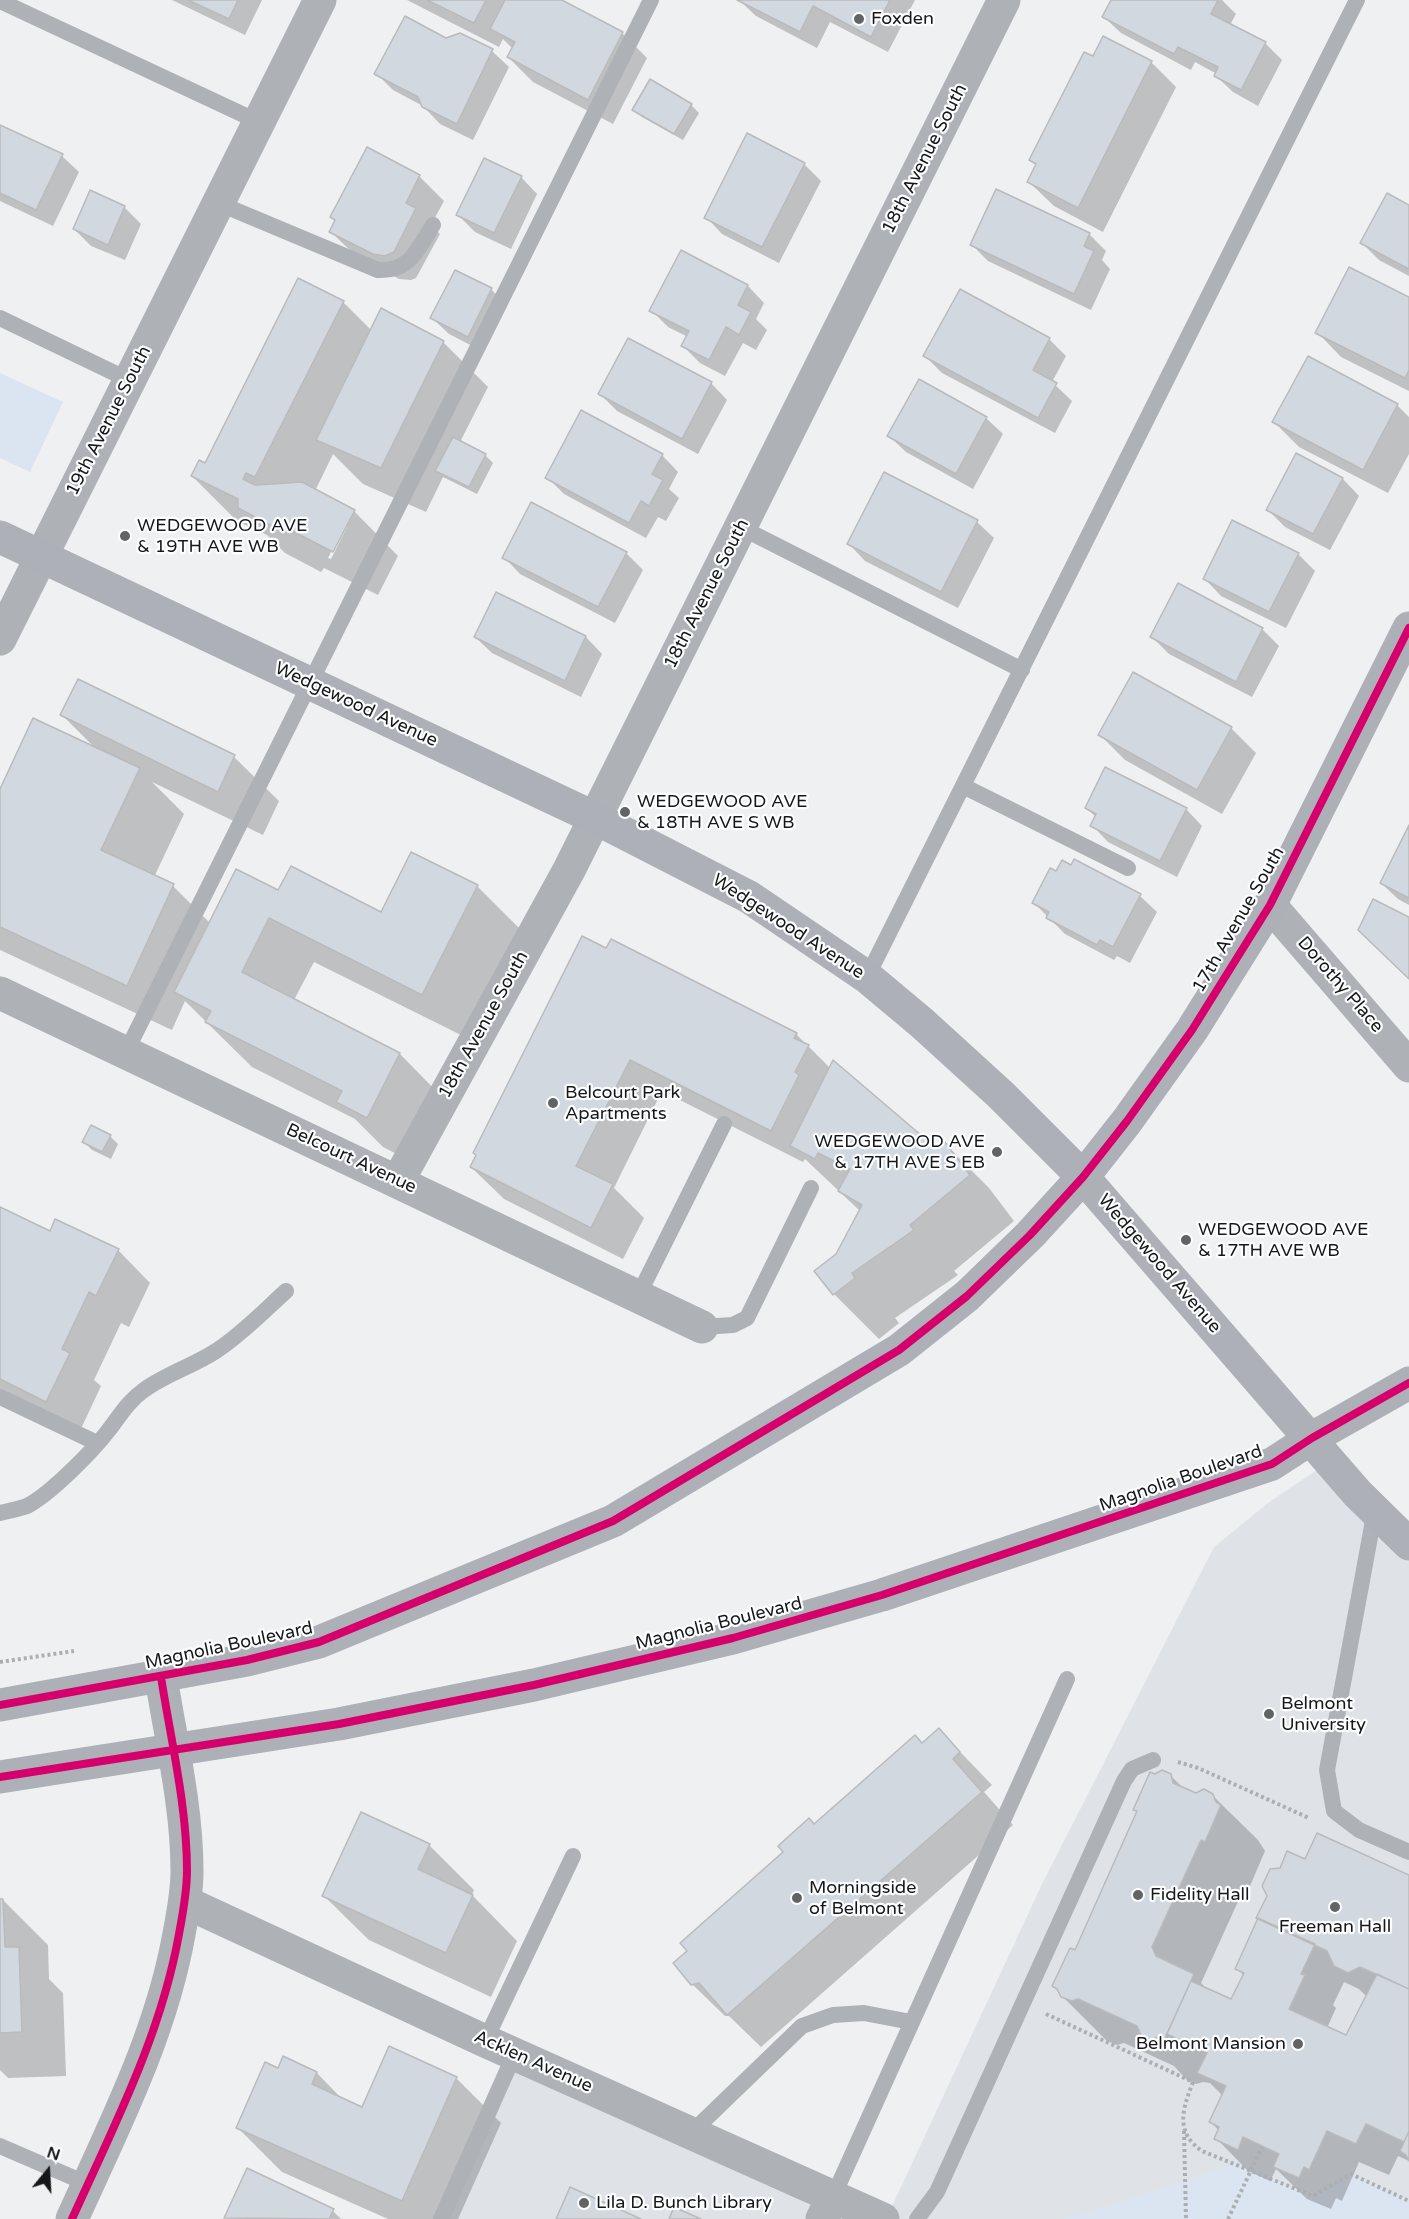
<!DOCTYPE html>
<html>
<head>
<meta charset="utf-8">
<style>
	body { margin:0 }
	#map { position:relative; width:1409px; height:2219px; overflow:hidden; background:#eff0f2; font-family:"Varela Round",sans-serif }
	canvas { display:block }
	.north { position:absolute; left:18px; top:2141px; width:60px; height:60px; -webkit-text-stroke:4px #fdfeff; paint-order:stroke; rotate:18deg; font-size:16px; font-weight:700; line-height:24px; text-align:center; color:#161718 }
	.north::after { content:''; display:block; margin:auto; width:21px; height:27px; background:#161718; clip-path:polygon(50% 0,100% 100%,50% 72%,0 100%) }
</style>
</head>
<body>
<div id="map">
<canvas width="1409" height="2219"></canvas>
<div class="north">N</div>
</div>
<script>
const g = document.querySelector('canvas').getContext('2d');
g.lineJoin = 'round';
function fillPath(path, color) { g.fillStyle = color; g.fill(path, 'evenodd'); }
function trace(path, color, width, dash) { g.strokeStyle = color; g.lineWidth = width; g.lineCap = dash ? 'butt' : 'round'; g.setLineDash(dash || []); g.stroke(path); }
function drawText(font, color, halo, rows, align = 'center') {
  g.font = font + ' "Varela Round",sans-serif'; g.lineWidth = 4.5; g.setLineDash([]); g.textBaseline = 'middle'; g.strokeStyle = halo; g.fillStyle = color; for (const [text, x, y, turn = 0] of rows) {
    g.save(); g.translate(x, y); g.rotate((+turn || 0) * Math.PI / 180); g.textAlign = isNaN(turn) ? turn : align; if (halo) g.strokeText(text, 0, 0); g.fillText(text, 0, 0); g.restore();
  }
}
fillPath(new Path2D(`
	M1330,1461L1409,1540V2219H886L1043,1882L1214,1547L1268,1503Z
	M515,2053L883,2219H442Z`), '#dfe3e8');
fillPath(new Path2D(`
	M0,373L63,402L30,472L0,458Z
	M1237,2163L1313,2196L1351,2174L1409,2201V2219H1062L1094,2211Z`), '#dbe4f1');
fillPath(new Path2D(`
	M172,0H262L245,35Z
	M407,0H559L622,33L647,58L613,124L533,82L508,57L513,49L503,39L499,47Z
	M739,0H915L888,52L830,22L817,48L756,16Z
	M1113,0H1222L1236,14L1230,25L1265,43L1282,60L1258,106L1233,92L1216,76L1217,74L1195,62L1191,70L1121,33L1104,17Z
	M460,35L492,51L509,67L473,140L440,124L423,106L393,90L376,73Z
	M1103,38L1151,62L1176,87L1103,232L1054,206L1029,182L1037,166L1031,160Z
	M691,105L699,113L683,140L642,117L634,109Z
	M0,126L62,156L79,172L53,226L0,201Z
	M804,164L821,181L779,263L722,234L706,217Z
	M419,176L444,201L431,225L440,234L416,278L411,280L399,279L356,256L331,232Z
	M521,177L537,194L511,249L475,232L458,215Z
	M997,191L1089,234L1106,251L1102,260L1110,269L1091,310L988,261L972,245Z
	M124,207L141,224L125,260L91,246L74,229Z
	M1409,207V276L1379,260L1362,243Z
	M682,252L748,286L764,303L756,319L767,330L756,350L743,343L725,376L700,363L683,346L688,337L668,327L651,310Z
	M491,289L507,306L484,352L449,334L432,318Z
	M1409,299V391L1341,357L1317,332Z
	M343,302L372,331L443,342L488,387L460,442L485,455L493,463L477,494L443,477L426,512L363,484L333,454L315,491L354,511L398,556L378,595L324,568L321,572L285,553L267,535L237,521L192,476L205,465ZM344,527H347L331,559L328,558Z
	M1049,339L1066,356L1052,382L1072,401L1055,433L942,373L925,356Z
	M711,383L727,400L698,454L617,411L600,394Z
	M1397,405L1409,417V454L1388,493L1299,447L1274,422Z
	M986,418L1003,434L973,489L906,452L889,436Z
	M662,455L678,472L669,489L679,498L666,521L658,517L646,538L564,494L547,477Z
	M1297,455L1343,479L1359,496L1330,550L1285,527L1268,510Z
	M977,522L994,538L958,608L865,561L849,544Z
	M626,553L643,570L615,623L520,574L504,557Z
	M1298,554L1315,571L1286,628L1221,596L1205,579Z
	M496,594L586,637L602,654L581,697L492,653L475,637Z
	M1262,629L1279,646L1252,697L1169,654L1152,637Z
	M62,715L234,757L279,801L263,835L152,782L184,814L154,877L173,886L210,923L279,892L381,914L477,886L522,931L467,1038L314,962L294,1000L400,1054L444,1099L412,1162L383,1147L355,1119L252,1067L185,1001L172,1030L0,950V793L96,749Z
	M1231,728L1256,753L1222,814L1125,760L1100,735Z
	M1086,808L1186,809L1202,826L1177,877L1108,842L1092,825L1096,817Z
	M1409,828V905L1398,899L1381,883Z
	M1075,861L1140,896L1157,912L1130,963L1117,956L1114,960L1065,934L1034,903L1056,873L1072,867Z
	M607,950L796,1034L831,1069L935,1149L944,1143L989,1188L1014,1221L954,1271L958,1275L895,1318L899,1323L879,1339L834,1294L817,1271L837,1255L860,1211L805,1159L803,1162L662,1091L614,1188L644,1218L623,1259L504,1199L471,1167Z
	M110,1136L118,1144L111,1159L92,1150L84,1142Z
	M0,1207L50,1233L118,1250L150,1283L129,1327L121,1323L94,1380L101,1386L79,1433L0,1405Z
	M939,1730L992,1785L984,1792L1013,1825L761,2047L729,2016H725L692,1984Z
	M1171,1776L1184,1789L1196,1795H1212L1258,1840L1265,1851L1250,1886L1246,1884L1201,1983L1209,1991L1232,2001L1244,1976L1237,1968L1306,1861L1409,1876V2161L1398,2156L1389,2175L1359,2162L1342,2201L1336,2198L1331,2209L1307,2199L1276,2169L1270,2181L1248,2171L1216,2138L1219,2131L1211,2122L1223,2096L1210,2083L1203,2082L1196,2084L1187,2080L1174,2066L1124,2043L1117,2045L1107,2041L1062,1996L1075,1952L1138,1813L1135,1809ZM1344,1982L1359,1989L1367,1997L1347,2037L1327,2028L1336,2008L1333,2005Z
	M429,1845L474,1890L472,1895L517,1941L491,1997L369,1940L324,1896Z
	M0,1900H3L48,1945L49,1979L63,1993L66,2076L8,2078L0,2070Z
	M284,2058L317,2073L343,2100L363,2109L456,2078L501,2123L458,2219H388L282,2172L238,2128L279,2070Z
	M333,2211L341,2219L225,2218Z`), '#0003');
const building = new Path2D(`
	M188,0H238L229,19Z
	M427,0H486L474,23Z
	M505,0H562L623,32L588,100L507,57L515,42L490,29Z
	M737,0H890L871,37L813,6L800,32Z
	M1111,0H1218L1211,14L1266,42L1241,90L1214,76L1218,67L1178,47L1174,54L1102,17Z
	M405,16L446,38L460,33L493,49L457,124L422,107L418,97L374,74Z
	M1103,36L1152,61L1078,208L1027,182L1036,164L1029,160L1084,52L1093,56Z
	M650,79L692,104L674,134L632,110Z
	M0,125L63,154L36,210L0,193Z
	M747,133L805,163L762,247L704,218Z
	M367,147L420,175L406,203L416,208L394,252L385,256L373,254L329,232L335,220L330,217Z
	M484,158L522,176L494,233L456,215Z
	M996,189L1090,233L1084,246L1094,251L1074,294L970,245Z
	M90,190L125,206L108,245L73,229Z
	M1387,193L1409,205V269L1360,243Z
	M681,250L748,285L738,305L751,312L739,335L726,327L709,360L681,346L689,331L649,311Z
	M1349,267L1409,297V370L1405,378L1315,333Z
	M455,270L492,288L468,337L430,318Z
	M298,278L344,301L255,477L246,473L243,479L255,485L302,482L355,510L333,552L279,524L276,528L238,508V499L191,476L199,460L205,463Z
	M960,289L1050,338L1033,370L1057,383L1038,418L923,356Z
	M381,308L444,341L381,468L316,440Z
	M628,338L712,382L682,439L598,394Z
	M1308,356L1398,404L1363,470L1272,422Z
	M919,379L987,417L956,474L887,436Z
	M581,410L663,454L652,474L663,480L649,506L641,501L629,523L545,478Z
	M453,437L486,454L469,487L435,471Z
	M1296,453L1343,478L1313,534L1266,510Z
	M884,472L978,520L941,592L847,544Z
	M531,502L627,552L598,607L502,558Z
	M1232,520L1299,553L1269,612L1203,579Z
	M1178,583L1263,628L1236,682L1150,637Z
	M496,592L586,636L565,681L474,637Z
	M1133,672L1232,727L1197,790L1098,735Z
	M78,679L235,755L218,792L60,715Z
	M33,718L140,768L101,850L174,884L127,986L0,927V789Z
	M1105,767L1187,808L1160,861L1090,826L1096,814L1085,808Z
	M1409,825V898L1380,883Z
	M411,852L478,885L422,995L269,918L242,972L400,1053L367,1118L336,1102L342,1091L205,1022L211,1011L174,992L236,869L278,890L291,866L381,912Z
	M1074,859L1141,894L1113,947L1100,940L1097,945L1046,918L1049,912L1032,903L1050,868L1056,871L1062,860L1071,865Z
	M1373,899L1409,917V979L1358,930Z
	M582,936L606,948L611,939L797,1033L794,1038L809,1045L795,1072L799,1075L771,1131L630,1060L576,1166L613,1184L591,1228L470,1167L476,1155L473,1153Z
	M833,1060L935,1147L944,1141L970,1175L910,1225L914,1230L852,1273L855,1278L833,1295L814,1271L836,1254L862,1205L838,1191L850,1169L818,1153L815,1159L790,1146Z
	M91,1125L111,1135L102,1152L82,1142Z
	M0,1207L50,1231L55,1219L119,1249L96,1296L89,1292L62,1349L70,1353L46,1402L0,1379Z
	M939,1728L960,1752L953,1759L982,1792L727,2015L699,1983L691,1985L673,1963L687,1951L680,1943L783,1852L778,1846L809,1818L814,1824L915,1735L922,1743Z
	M1162,1770L1171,1774L1173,1783L1196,1793L1204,1789L1213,1794L1216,1802L1221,1805L1205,1842L1201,1840L1152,1947L1156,1956L1194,1974L1164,2040L1157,2037L1150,2040L1141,2035L1137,2026L1078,1999L1072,2001L1061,1997L1057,1989L1052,1986L1070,1948L1075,1950L1137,1811L1133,1810L1150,1772L1155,1774Z
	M361,1812L430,1844L418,1869L473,1895L446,1953L322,1896Z
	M1317,1833L1409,1875V1989L1360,1967L1348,1973L1334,1966L1327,1951L1256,1918L1267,1896L1262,1886L1270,1869L1280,1868L1287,1851L1305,1859Z
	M0,1899H3L5,1947H19L22,2032L0,2033Z
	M1258,1918L1315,1944L1301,1974L1305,1975L1289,2009L1346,2035L1377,1974L1409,1989V2131L1404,2142L1366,2124L1356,2144L1327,2131L1309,2170L1304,2167L1299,2178L1273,2167L1279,2154L1243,2137L1238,2150L1214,2139L1219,2127L1209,2122L1226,2086L1197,2073L1207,2053L1167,2034L1191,1981L1231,1999L1244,1973L1235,1969Z
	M389,2046L457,2077L402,2201L236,2128L265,2062L278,2068L283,2056L317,2072L312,2084L362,2107Z
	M1409,2131V2161L1406,2155L1400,2151Z
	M247,2168L334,2209L329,2219L224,2218Z
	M570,2187L641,2219H556Z
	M674,2207L701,2219H669Z`);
fillPath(building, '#d2d8df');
trace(building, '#bababc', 1.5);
trace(new Path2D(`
	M0,1662L74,1651
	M1178,1762L1198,1768L1309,1818
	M1046,2014L1193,2082C1183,2108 1174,2132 1202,2151L1313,2196L1351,2174L1409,2201
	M1184,2131L1186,2219
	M1228,2219L1262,2147`), '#acafb1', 4, [3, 3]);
trace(new Path2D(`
	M0,1L259,122
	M218,203L378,270C411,272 418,248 433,225
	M0,318L129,380
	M740,527L1022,670
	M963,786L1128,868
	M867,977L1357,0
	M126,1052L651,0
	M638,1296L724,1124
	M702,1327L733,1325L747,1318L811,1188
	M0,1397L97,1443
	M1375,1510L1327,1770L1334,1811L1359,1830L1409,1852
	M0,1513C8,1511 19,1509 27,1506C49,1495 92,1452 108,1431C119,1417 128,1401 144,1390C166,1374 193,1366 216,1351C242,1334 264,1311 286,1291
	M485,2041L573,1856
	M691,2133L802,2026L833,2015L864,2013L911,2022
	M0,2146L88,2184
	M833,2197L1067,1679
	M441,2219L515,2053
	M917,2219L937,2192L1124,1781L1132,1769L1153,1760`), '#aeb1b6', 16);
trace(new Path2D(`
	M0,639L320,0
	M1270,905L1409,1066
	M0,993L702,1327
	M398,1181L569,870L1004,0
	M185,1902L485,2041L883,2219`), '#aeb1b6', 33);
trace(new Path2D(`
	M72,2219C114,2126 161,2035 179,1934C183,1913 187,1892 187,1871C187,1806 171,1741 161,1677
	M822,2219L833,2197`), '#aeb1b6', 33);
trace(new Path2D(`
	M0,537L595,818L749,897L867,977L922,1023L1001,1095L1083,1177L1357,1493L1409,1544
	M0,1705L247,1660L319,1642L613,1521L899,1350L967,1296L1030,1235L1083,1177L1127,1121L1192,1030L1270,905L1409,628
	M0,1777L339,1724L534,1685L733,1638L882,1595L1272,1464L1312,1438L1409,1383`), '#adb0b6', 33);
trace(new Path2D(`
	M0,1705L247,1660L319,1642L613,1521L899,1350L967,1296L1030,1235L1083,1177L1127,1121L1192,1030L1270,905L1409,628
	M0,1777L339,1724L534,1685L733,1638L882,1595L1272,1464L1312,1438L1409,1383
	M72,2219C114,2126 161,2035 179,1934C183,1913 187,1892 187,1871C187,1806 171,1741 161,1677`), '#d6006c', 8);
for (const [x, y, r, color] of [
	[859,19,6,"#626364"],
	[125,536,6,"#626364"],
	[625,812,6,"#626364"],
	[553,1103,6,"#626364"],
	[997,1152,6,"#626364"],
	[1186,1240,6,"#626364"],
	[1269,1714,6,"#626364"],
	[1138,1895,6,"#626364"],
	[797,1898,6,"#626364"],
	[1335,1907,6,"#626364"],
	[1298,2044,6,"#626364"],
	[584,2203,6,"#626364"]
]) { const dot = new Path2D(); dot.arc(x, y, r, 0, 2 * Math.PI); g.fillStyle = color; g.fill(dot); trace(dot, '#fdfeff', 2); }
drawText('18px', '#161718', '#fdfeff', [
	["Foxden",871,19],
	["WEDGEWOOD AVE",137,526],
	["& 19TH AVE WB",137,547],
	["WEDGEWOOD AVE",637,802],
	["& 18TH AVE S WB",637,823],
	["Belcourt Park",565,1093],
	["Apartments",565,1114],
	["WEDGEWOOD AVE",985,1142,"right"],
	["& 17TH AVE S EB",985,1163,"right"],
	["WEDGEWOOD AVE",1198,1230],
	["& 17TH AVE WB",1198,1251],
	["Belmont",1281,1704],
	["University",1281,1725],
	["Morningside",809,1888],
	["of Belmont",809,1909],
	["Fidelity Hall",1150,1895],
	["Freeman Hall",1335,1927,"center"],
	["Belmont Mansion",1286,2044,"right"],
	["Lila D. Bunch Library",596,2203]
], 'left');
drawText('18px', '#161718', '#fdfeff', [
	["18th Avenue South",925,159,-63],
	["19th Avenue South",109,421,-63],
	["18th Avenue South",707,594,-63],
	["Wedgewood Avenue",356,705,25],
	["17th Avenue South",1239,920,-60],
	["Wedgewood Avenue",788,927,33],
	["Dorothy Place",1340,985,49],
	["18th Avenue South",484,1025,-61],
	["Belcourt Avenue",351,1159,25],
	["Wedgewood Avenue",1159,1264,49],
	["Magnolia Boulevard",1181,1479,-19],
	["Magnolia Boulevard",719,1624,-14],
	["Magnolia Boulevard",229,1646,-12],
	["Acklen Avenue",533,2062,24]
]);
</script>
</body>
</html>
